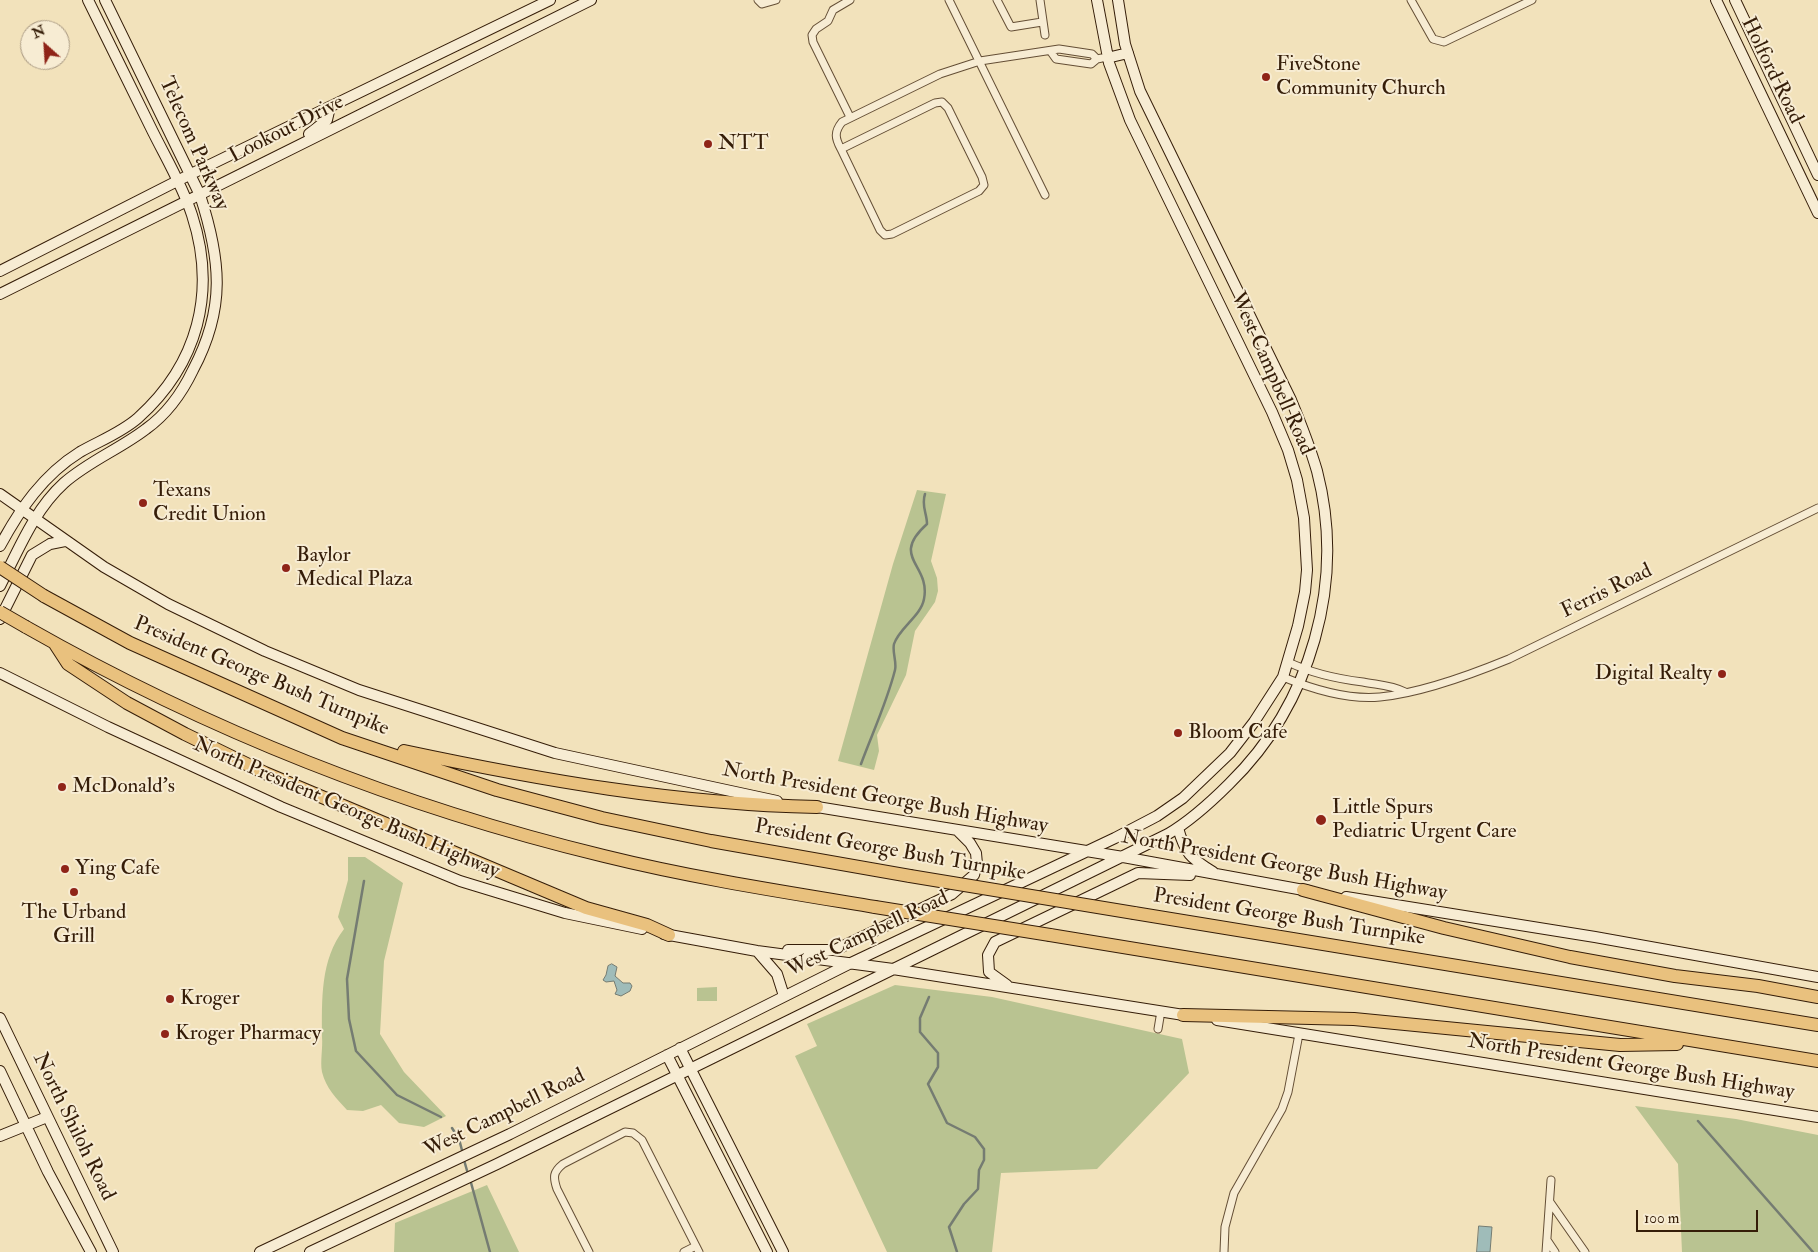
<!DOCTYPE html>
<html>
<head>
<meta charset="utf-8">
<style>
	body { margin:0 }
	#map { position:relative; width:1818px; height:1252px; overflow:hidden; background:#f2e2bb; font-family:"IM FELL Double Pica",serif }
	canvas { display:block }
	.north { position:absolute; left:20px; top:20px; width:50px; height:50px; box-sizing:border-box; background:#f7ecd3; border:1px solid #a99982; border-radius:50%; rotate:334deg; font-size:14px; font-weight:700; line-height:20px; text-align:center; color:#351d08 }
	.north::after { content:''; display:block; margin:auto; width:18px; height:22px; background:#8f2418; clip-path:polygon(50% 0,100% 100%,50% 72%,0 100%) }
	.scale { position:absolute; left:1636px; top:1210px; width:122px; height:22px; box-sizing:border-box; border:2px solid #351d08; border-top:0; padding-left:6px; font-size:15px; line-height:18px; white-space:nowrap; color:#351d08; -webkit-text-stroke:4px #f7ecd3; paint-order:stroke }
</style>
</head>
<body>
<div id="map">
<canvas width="1818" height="1252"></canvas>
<div class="north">N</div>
<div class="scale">100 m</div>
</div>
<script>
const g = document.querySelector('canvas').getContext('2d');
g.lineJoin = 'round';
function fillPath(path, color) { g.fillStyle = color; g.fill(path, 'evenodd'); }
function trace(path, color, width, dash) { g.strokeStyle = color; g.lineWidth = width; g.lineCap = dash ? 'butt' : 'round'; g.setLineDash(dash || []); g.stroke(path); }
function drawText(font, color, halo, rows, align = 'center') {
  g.font = font + ' "IM FELL Double Pica",serif'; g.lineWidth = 4; g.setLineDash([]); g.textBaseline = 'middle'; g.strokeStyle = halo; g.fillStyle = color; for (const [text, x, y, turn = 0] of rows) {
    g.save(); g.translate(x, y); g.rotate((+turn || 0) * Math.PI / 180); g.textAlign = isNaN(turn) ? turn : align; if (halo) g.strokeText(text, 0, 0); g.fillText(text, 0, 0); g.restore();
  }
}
fillPath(new Path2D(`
	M917,490L946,494L931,561L937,578L938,591L935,602L915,631L906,675L877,735L879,751L874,770L838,761L893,564Z
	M348,857H365L403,883L384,961L380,1034L404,1072L446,1116L424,1127L399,1123L381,1105L363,1111L347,1110C336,1098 326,1088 322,1072C320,1061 323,1048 322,1037C322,1000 320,960 344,929L338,917L348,880Z
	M895,985L992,997L1182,1039L1189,1073L1097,1169L1001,1173L992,1252H887L795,1056L817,1046L807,1024Z
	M717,987V1001H697V988Z
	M1635,1106L1736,1119L1818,1135V1252H1682L1678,1164Z
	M487,1185L519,1252H394L395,1223Z`), '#b9c391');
const water = new Path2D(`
	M612,964L617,967L615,976L623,983H630L632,986L630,991L621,996L615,994L617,990L614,981L606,982L603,980L606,975L608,966Z
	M1479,1226L1492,1227L1490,1252H1477Z`);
fillPath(water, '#9fbcb9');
trace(water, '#757c72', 1);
trace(new Path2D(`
	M861,764C872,734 887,702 895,670C897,662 892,652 894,644C899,628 921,616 924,599C931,564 889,558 927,524C927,513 921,506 925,494
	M364,881L347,979L349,1019L356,1051L397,1095L441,1117
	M929,997L920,1018V1032L938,1053V1067L928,1084L947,1123L975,1137L984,1149V1160L979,1170L978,1189L964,1204L949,1227L957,1252
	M1698,1121L1813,1252
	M452,1128L459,1139L463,1154
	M464,1160L468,1174
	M470,1179L490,1252`), '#757c72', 2.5);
const street = new Path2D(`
	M758,0L762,4L776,0
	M949,0L1045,195
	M997,0L1011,27L1042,22
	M1040,0L1045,35
	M1411,0L1433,39L1444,42L1532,0
	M1051,52L1056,59L1091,64L1097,59L1102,58
	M850,117L813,42L812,35L816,29L828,21L833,10L850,0
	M841,149L935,103L942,102L948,108L982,177L984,185L979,191L892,234L885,235L880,230L841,149C835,138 834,132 842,122L940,74L980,61L1059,49L1092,54L1097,59
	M1288,662C1311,673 1338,679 1363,682C1378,685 1391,685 1405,692
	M1283,677C1312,689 1348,700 1380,697C1422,693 1470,675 1509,659L1818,508
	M1158,1029L1161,1011
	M1550,1202L1585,1252
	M1547,1240L1555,1252
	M589,1252L557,1189C553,1177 553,1172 563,1164L625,1132L633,1133L642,1140L699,1252
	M684,1252L696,1246
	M1224,1252L1225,1227L1234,1193L1282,1109L1288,1092L1299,1034
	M1546,1252L1551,1180`);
const secondary = new Path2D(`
	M1716,0L1818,213
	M1735,0L1818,175
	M1107,58L1128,53
	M309,134L327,120L330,107
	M0,271L191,174L550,0
	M0,294L591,0
	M0,494L104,567L168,604L265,651L359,690L555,753L777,801
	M0,546C20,509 43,475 80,452C99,441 121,433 138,418C198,364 217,292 192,215C182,184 164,155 150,126C129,84 109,42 88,0
	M0,586C18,551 34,510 64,483C89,461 120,449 146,429C167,414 182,393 193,370C226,308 221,260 200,195L105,0
	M0,619L32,555L50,544L65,541
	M0,673L108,727L281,807L460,881L565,913L642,929
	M811,806L1123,857L1309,891
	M1178,828C1185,853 1190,858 1213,872
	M1346,897L1595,937L1818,977
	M664,934L757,951L893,969L1190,1016
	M788,950H835L952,894L974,875L977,864L976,853L970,843L958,831
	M757,951L777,974L784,996
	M1007,985L989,972L988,955L995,942L1138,873L1190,875
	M0,1018L113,1252
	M1217,1020L1818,1117
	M680,1048L783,1252
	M667,1055L767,1252
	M0,1071L48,1172L91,1252
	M0,1136L47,1117
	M260,1252L510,1134L851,963L1115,838L1157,816L1183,798L1230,753L1254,722L1283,677L1298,626L1305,592L1307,570L1304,518L1297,480L1288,450L1272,412L1130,120L1109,63L1097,0
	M310,1252L497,1164L1168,834C1190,821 1211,802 1229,784C1311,704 1346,583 1317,471C1310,447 1301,424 1291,400L1140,91L1125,44L1118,0`);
const highway = new Path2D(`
	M44,596L130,643L342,738L497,790L602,818L711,841L910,876
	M26,627C207,730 401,807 604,856C693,878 784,892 875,907
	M55,644L68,664L127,703L185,734L265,773L586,908L647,925L669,935
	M404,751C540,780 677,804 817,807
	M1303,890L1444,928L1570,957L1675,976L1758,986L1818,997
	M1134,913L1818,1025
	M1050,935L1818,1061
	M1183,1015L1354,1019L1620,1045L1677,1044`);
trace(street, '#644e35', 9);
trace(secondary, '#351d08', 12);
trace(highway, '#351d08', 14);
trace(street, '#f7ecd3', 7);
trace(secondary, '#f7ecd3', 10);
trace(highway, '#e9c17e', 12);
const highwayBridge = new Path2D(`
	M0,567L44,596
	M0,612L26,627
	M910,876L1134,913
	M875,907L1050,935`);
trace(highwayBridge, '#351d08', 14, []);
trace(highwayBridge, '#e9c17e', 12);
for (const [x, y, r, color] of [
	[1266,77,5,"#8f2418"],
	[708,144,5,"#8f2418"],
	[143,503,5,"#8f2418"],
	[286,568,5,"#8f2418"],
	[1722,674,5,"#8f2418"],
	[1178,733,5,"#8f2418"],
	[62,787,5,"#8f2418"],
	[1321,820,6,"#8f2418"],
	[65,869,5,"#8f2418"],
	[74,892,5,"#8f2418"],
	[170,999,5,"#8f2418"],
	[165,1034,5,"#8f2418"]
]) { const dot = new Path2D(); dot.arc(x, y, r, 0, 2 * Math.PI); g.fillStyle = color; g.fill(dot); trace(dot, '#f7ecd3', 2); }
drawText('21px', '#351d08', '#f7ecd3', [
	["FiveStone",1276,65],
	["Community Church",1276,89],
	["NTT",718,144],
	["Texans",153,491],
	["Credit Union",153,515],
	["Baylor",296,556],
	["Medical Plaza",296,580],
	["Digital Realty",1712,674,"right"],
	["Bloom Cafe",1188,733],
	["McDonald's",72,787],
	["Little Spurs",1332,808],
	["Pediatric Urgent Care",1332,832],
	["Ying Cafe",75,869],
	["The Urband",74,913,"center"],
	["Grill",74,937,"center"],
	["Kroger",180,999],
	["Kroger Pharmacy",175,1034]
], 'left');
drawText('21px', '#351d08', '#f7ecd3', [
	["Holford Road",1771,71,64],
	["Lookout Drive",287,130,-27],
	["Telecom Parkway",193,144,66],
	["West Campbell Road",1271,374,66],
	["Ferris Road",1607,592,-26],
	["President George Bush Turnpike",261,677,23],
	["North President George Bush Highway",885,799,10],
	["North President George Bush Highway",346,809,23],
	["President George Bush Turnpike",890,851,10],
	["North President George Bush Highway",1284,866,10],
	["President George Bush Turnpike",1289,918,9],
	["West Campbell Road",868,935,-25],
	["North President George Bush Highway",1631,1068,9],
	["West Campbell Road",505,1114,-26],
	["North Shiloh Road",73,1127,64]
]);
</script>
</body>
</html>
